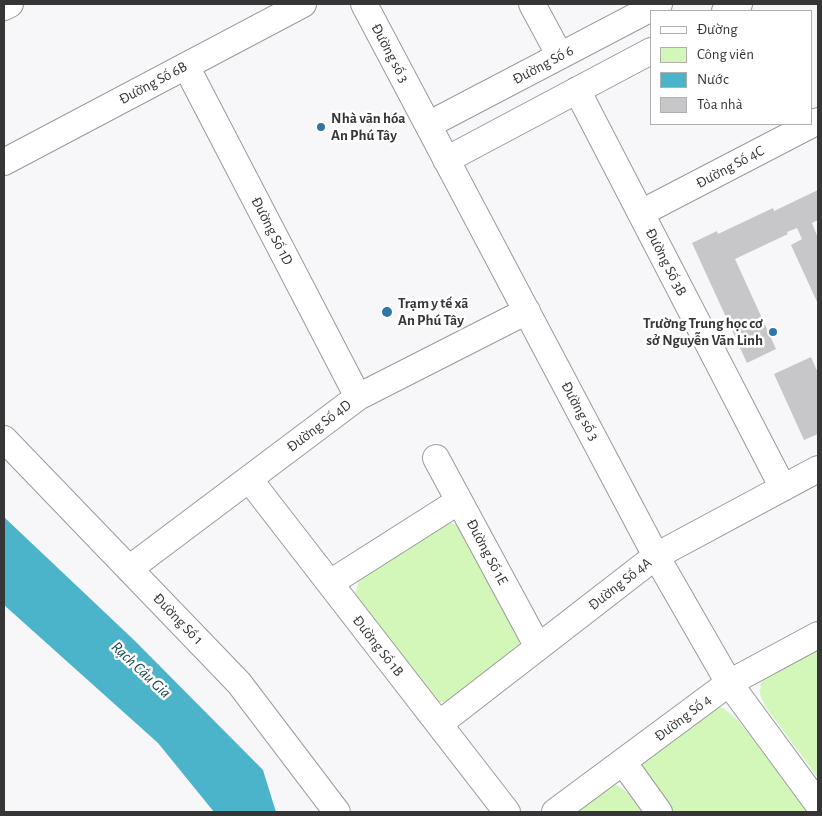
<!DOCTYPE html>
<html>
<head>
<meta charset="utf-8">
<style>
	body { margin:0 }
	#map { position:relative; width:822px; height:816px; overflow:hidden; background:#f7f7fa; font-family:"Alegreya Sans",sans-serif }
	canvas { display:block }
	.frame { position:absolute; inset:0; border:5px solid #363637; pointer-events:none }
	.legend { position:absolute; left:650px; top:10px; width:162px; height:115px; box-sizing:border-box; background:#fff; border:1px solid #afafaf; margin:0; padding:6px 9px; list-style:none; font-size:15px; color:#363637 }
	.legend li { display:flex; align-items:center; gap:10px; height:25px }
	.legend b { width:25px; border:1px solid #afafaf }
</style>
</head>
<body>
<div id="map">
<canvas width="822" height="816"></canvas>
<div class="frame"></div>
<ul class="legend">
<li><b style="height:6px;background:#fff"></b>Đường</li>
<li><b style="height:14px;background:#d2f7b8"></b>Công viên</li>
<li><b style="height:14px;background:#4cb4ca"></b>Nước</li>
<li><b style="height:14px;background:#c7c7ca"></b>Tòa nhà</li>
</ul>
</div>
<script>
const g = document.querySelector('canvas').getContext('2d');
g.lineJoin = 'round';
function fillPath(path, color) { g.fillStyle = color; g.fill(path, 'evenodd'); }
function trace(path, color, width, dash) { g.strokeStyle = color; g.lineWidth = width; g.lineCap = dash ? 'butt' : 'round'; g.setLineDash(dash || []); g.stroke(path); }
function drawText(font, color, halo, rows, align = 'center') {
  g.font = font + ' "Alegreya Sans",sans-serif'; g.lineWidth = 5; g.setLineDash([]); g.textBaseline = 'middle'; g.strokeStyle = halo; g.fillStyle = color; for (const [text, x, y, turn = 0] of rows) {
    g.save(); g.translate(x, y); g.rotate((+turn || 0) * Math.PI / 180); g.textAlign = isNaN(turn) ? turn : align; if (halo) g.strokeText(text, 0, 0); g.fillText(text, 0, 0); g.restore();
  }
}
fillPath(new Path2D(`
	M450,523L459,525L519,635V647L451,701L440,702L430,700L355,595L358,584L361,576L440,525Z
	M818,645V778L765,706L760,694L761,683L767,673Z
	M712,705L723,708L738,720L809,812H665L636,772L638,757Z
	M613,783L630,794L645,812H563Z`), '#d2f7b8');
fillPath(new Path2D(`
	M4,517L135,641L263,770L276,812H214L158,743L4,605Z`), '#4cb4ca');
fillPath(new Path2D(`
	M818,190V220L812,223L818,238V304L791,245L802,239L797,228L787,232L788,234L735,259L776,349L747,363L692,243L717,231L718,234L773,208L774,211Z
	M811,357L818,373V434L804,440L774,374Z`), '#c7c7ca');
const minor = new Path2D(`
	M364,4L656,556L729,683L818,804
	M532,4L560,56
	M4,7L10,4
	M725,11L739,4
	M186,66L358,397
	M577,90L783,488
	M428,125L659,4
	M446,160L651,51
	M4,162L303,4
	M641,213L818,121
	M4,439L239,683L337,812
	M436,458L538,647
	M249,479L507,812
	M129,569L358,397L527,311
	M330,583L459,501
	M439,724L656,556L818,469
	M623,762L659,812
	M555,812L729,683L818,635`);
trace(minor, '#9a9a9d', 28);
trace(minor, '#fff', 26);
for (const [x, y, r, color] of [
	[321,127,5,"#3075aa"],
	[387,312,6,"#3075aa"],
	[773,332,5,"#3075aa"]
]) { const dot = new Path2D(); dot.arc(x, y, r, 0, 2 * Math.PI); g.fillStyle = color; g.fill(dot); trace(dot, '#fff', 2); }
drawText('15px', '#363637', '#fff', [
	["Đường số 3",390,53,62],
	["Đường Số 6",543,65,-28],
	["Đường Số 6B",153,83,-28],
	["Đường Số 4C",730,167,-28],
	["Đường Số 1D",272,231,63],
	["Đường Số 3B",666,262,63],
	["Đường số 3",580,411,62],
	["Đường Số 4D",319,426,-37],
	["Đường Số 1E",487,552,62],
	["Đường Số 4A",620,584,-38],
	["Đường Số 1",178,619,46],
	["Đường Số 1B",378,646,52],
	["Đường Số 4",683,718,-37]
]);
drawText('bold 15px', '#363637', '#fff', [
	["Nhà văn hóa",331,118],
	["An Phú Tây",331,135],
	["Trạm y tế xã",398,303],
	["An Phú Tây",398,320],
	["Trường Trung học cơ",763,323,"right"],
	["sở Nguyễn Văn Linh",763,340,"right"]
], 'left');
drawText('italic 16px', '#1b4953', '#fff', [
	["Rạch Cầu Gia",141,670,43]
]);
</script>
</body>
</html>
